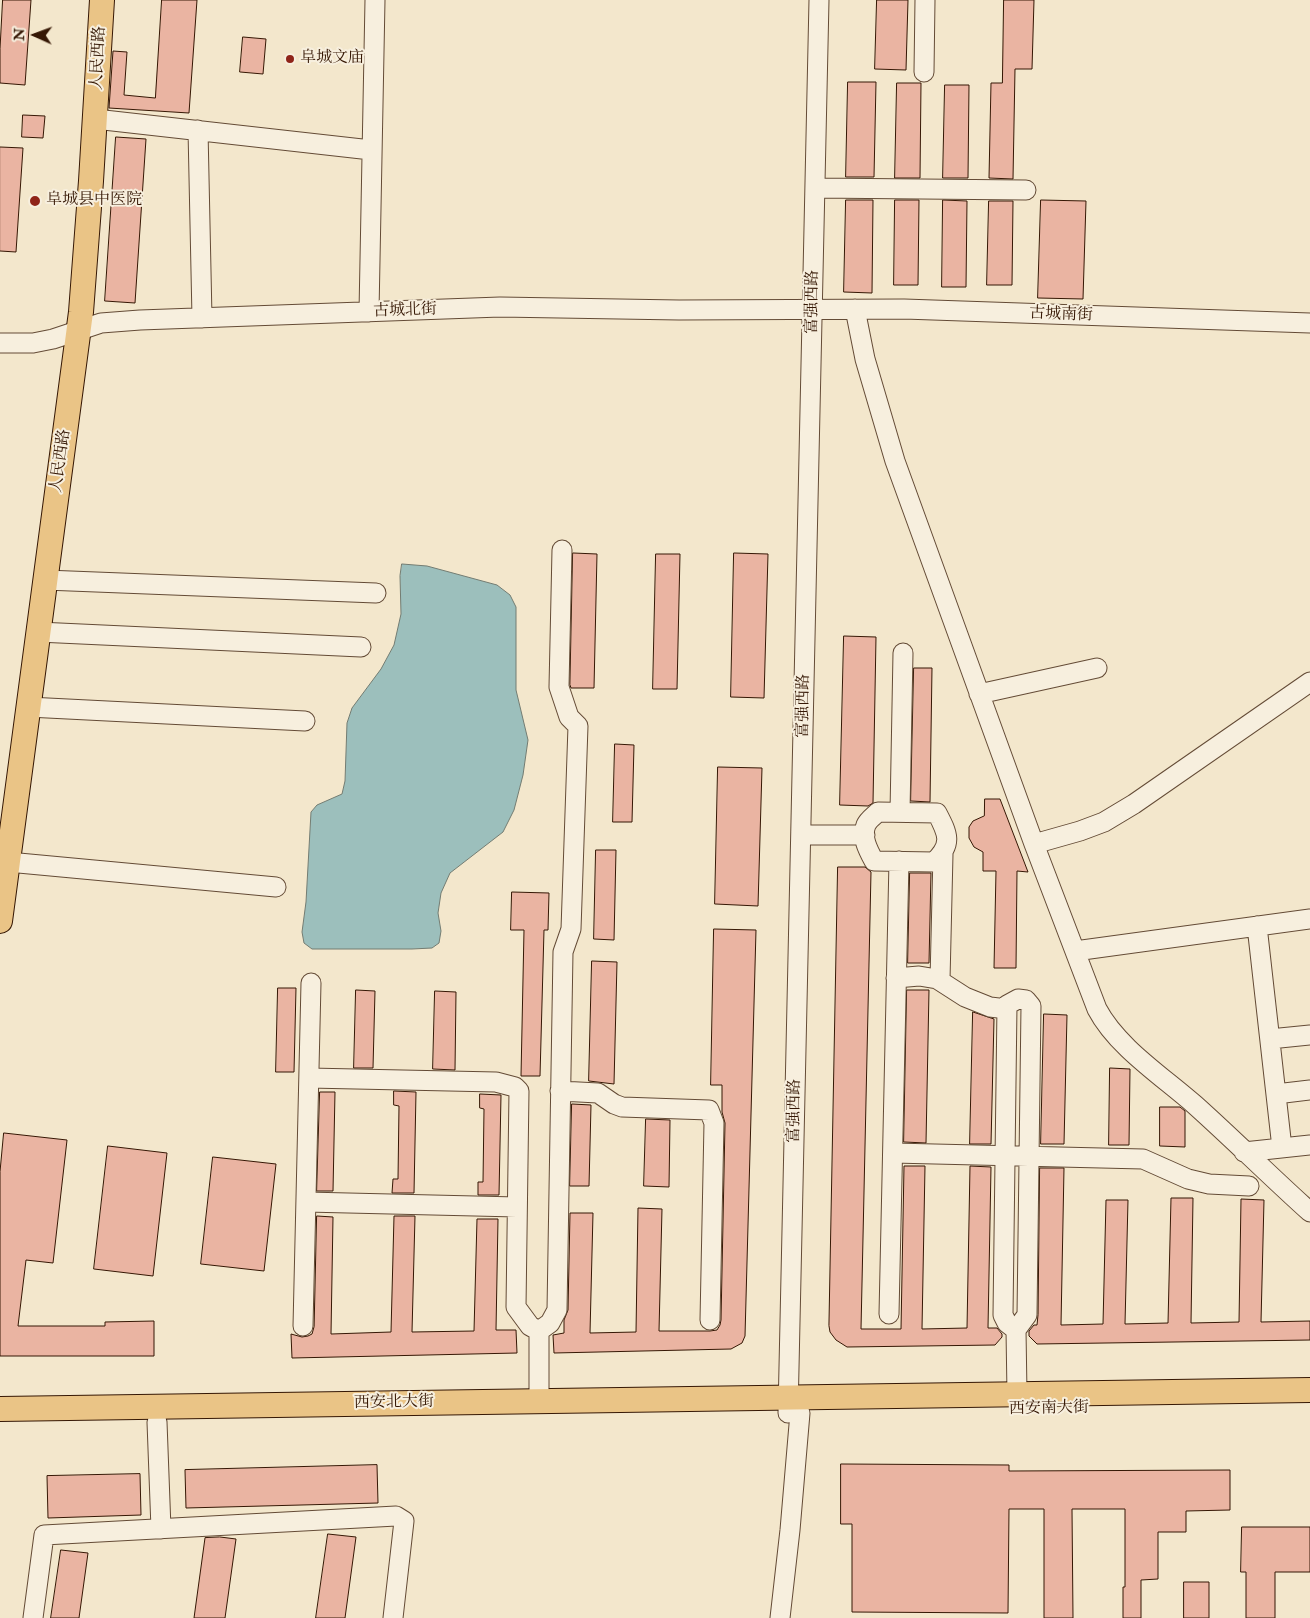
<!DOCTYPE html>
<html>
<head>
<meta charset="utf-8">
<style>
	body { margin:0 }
	#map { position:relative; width:1310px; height:1618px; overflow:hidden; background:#f3e7cc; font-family:"IM FELL Double Pica",serif }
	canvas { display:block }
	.north { position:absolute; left:10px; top:10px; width:50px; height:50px; -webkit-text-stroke:4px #f7efde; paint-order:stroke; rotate:272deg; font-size:14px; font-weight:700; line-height:20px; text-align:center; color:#351704 }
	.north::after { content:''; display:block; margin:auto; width:18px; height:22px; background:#351704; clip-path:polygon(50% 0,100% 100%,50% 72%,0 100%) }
</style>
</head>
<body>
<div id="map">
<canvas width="1310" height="1618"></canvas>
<div class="north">N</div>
</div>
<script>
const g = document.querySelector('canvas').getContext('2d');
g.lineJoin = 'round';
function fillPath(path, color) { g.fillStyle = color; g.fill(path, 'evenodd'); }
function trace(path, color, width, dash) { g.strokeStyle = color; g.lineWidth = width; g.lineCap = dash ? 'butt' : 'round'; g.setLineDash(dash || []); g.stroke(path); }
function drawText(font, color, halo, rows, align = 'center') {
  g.font = font + ' "IM FELL Double Pica","Noto Serif SC",serif'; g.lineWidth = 4; g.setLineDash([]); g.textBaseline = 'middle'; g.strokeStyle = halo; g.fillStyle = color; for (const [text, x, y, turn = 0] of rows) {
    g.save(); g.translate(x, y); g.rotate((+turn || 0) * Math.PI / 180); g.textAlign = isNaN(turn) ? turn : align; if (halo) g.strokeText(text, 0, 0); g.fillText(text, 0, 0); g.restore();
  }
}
const water = new Path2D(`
	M402,564L427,566L497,585L510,595L516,607V690L528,740L523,775L514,810L503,832L450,873L441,893L438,913L441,931L439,943L432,948L412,949H312L304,943L302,932L306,902L311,812L317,805L342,794L345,781L347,723L352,708L381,669L394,645L401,614L400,576Z`);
fillPath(water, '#9cbfbc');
trace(water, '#737c72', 1);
const building = new Path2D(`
	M3,0H31L25,85L0,83V49Z
	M162,0H197L189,113L109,108L113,51L127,52L124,95L155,98Z
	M877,0H908L906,70L875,69Z
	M1004,0H1034L1032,69H1015L1013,179L989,178L991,83H1002Z
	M243,37L266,39L263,74L240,72Z
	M848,82H876L874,177H846Z
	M897,83H921L920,178H895Z
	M945,85H969L968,178H943Z
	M23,115L45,116L43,138L22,137Z
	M116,137L146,139L135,303L105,301Z
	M0,147L23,148L16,252L0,251Z
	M846,200H873L872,293L844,292Z
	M895,200H919L918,285H894Z
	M943,200L967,201L966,287H942Z
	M1041,200L1086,201L1083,299L1038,298Z
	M989,201H1013L1012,285H987Z
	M573,553L597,554L594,688H571L570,685Z
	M734,553L768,554L764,698L731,697Z
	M656,554H680L677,689H653Z
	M844,636L876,637L873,803L868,806L840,805Z
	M914,668H932L930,802L911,801Z
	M615,744L634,745L632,822H613Z
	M718,767L762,768L758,906L715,904Z
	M985,799H1000L1028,872L1017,871L1016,968H994L996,871H983V852L974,847L969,838V827L973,821L984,816Z
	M596,850H616L614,940L594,939Z
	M838,867H865L871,872L861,1329H901L904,1166H925L922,1329L967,1328L970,1166L991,1167L988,1328H997L1002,1334V1337L995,1345L847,1347L836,1340L830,1332L829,1326Z
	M910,873H931L929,963H908Z
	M512,892L549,893L548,930H544L540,1076H521L524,930H511Z
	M714,929L756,930L745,1336L742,1343L731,1349L554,1353L553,1335L564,1333V1320L568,1310L570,1213H593L590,1333L636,1332L638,1208L662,1209L659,1331H710L717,1330L720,1325L721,1320L725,1123L722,1112V1085H711Z
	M592,961L617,962L614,1084L589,1081Z
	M278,988H296L294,1072H276Z
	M356,990L375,991L373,1068H354Z
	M907,990H929L926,1143L904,1142Z
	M435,991L456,992L455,1070L433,1069Z
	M973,1012L994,1019L991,1144H970Z
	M1044,1014L1067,1015L1064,1144H1041Z
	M1110,1068L1130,1069L1129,1145H1109Z
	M394,1091L416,1092L414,1193H392L393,1179H398L399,1106L394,1105Z
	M320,1092H335L333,1191H317Z
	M480,1094L501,1095L499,1195H478V1182H483L484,1109L480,1108Z
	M572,1104L591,1105L589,1186H570Z
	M1160,1107H1180L1185,1111V1147L1160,1146Z
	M646,1119L670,1120L669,1187L644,1186Z
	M4,1133L67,1140L53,1263L26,1260L18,1326H105V1322L154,1321V1356H0V1172Z
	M108,1146L167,1153L153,1276L94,1269Z
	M213,1157L276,1164L264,1271L201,1264Z
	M1040,1168H1064L1061,1325L1103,1324L1106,1200H1128L1125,1324L1168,1323L1171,1198H1193L1191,1323L1239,1322L1241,1199L1264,1200L1261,1322L1310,1321V1340L1037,1344L1029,1336V1331L1034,1325H1037L1038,1315Z
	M317,1216L333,1217L331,1334L391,1332L394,1216H415L412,1332L474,1331L477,1219H498L496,1330H516L517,1353L292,1358L291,1334L302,1337L308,1336L312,1334L314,1327Z
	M841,1464L1009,1465V1471L1230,1470V1510L1186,1511V1532H1158V1579L1141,1580V1618H1123V1587H1125V1509H1072L1073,1618H1044V1509H1009L1008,1613L852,1612V1524H841Z
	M377,1465L378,1503L186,1508L185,1470Z
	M140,1474L141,1515L48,1518L47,1476Z
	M1242,1527H1310V1572H1275V1618H1246V1572H1241Z
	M328,1534L356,1537L345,1618H316Z
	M220,1537L236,1539L225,1618H194L205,1538Z
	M61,1550L88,1553L79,1618H51Z
	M1184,1582H1209V1618H1184Z`);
fillPath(building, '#eab4a2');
trace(building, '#351704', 1);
const minor = new Path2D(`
	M924,72L925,0
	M95,119L371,150
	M198,130L202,318
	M815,188L1026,190
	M855,309L865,359L895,461L1034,844L1097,1009C1117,1047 1162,1076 1195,1105C1234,1140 1271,1177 1310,1212
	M369,312L375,0
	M0,343H33L53,339L101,323L140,320L500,307L679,310L904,309L1310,323
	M45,580L376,593
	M38,632L361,647
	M979,694L1097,668
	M28,707L305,721
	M878,812L937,813C948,834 953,844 934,862L874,861C868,850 861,837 866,825C868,820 874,816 878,812Z
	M900,812L903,653
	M801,835H865
	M1034,844L1080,831L1104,822L1134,804L1310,682
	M8,862L276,887
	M1257,926L1282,1148
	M1075,951L1310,919
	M896,978L919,976L937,979L965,997L990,1007L1007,1009
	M940,980L943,854
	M1018,999L1026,1000L1031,1006L1027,1315L1016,1330L1007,1323L1003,1315L1007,1005Z
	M1270,1039L1310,1035
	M309,1078L496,1082L515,1087L519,1091L516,1307L530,1326L539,1331L550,1323L557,1310L563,952L571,929L578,726L569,717L559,687L562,550
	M560,1091L598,1093L614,1104L622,1107L709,1110L714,1123L710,1320
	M1276,1094L1310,1090
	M1244,1152L1310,1145
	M893,1153L1143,1159L1188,1179L1209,1184L1249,1186
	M306,1202L517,1207
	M889,1314L899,861
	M303,1326L311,983
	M1016,1330L1017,1394
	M539,1331V1401
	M788,1413L819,0
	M157,1422L161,1529
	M33,1618L44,1535L396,1516L404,1521L393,1618
	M780,1618L790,1530L800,1413`);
const major = new Path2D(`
	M0,921L81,312L91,181L102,0
	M0,1409L1310,1390`);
trace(minor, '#644b36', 21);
trace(major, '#351704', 26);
trace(minor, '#f7efde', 19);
trace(major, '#eac486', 24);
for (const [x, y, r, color] of [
	[290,59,5,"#8f2418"],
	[35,201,6,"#8f2418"]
]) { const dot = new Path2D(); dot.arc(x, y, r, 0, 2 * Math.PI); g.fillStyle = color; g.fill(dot); trace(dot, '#f7efde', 2); }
drawText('16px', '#351704', '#f7efde', [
	["人民西路",99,58,-87],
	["富强西路",813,302,-89],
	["古城北街",405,311,-2],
	["古城南街",1061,315,2],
	["人民西路",61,461,-82],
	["富强西路",804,706,-89],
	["富强西路",795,1111,-89],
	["西安北大街",394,1403,-1],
	["西安南大街",1049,1409,-1]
]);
drawText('16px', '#351704', '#f7efde', [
	["阜城文庙",300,59],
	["阜城县中医院",46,201]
], 'left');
</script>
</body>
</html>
